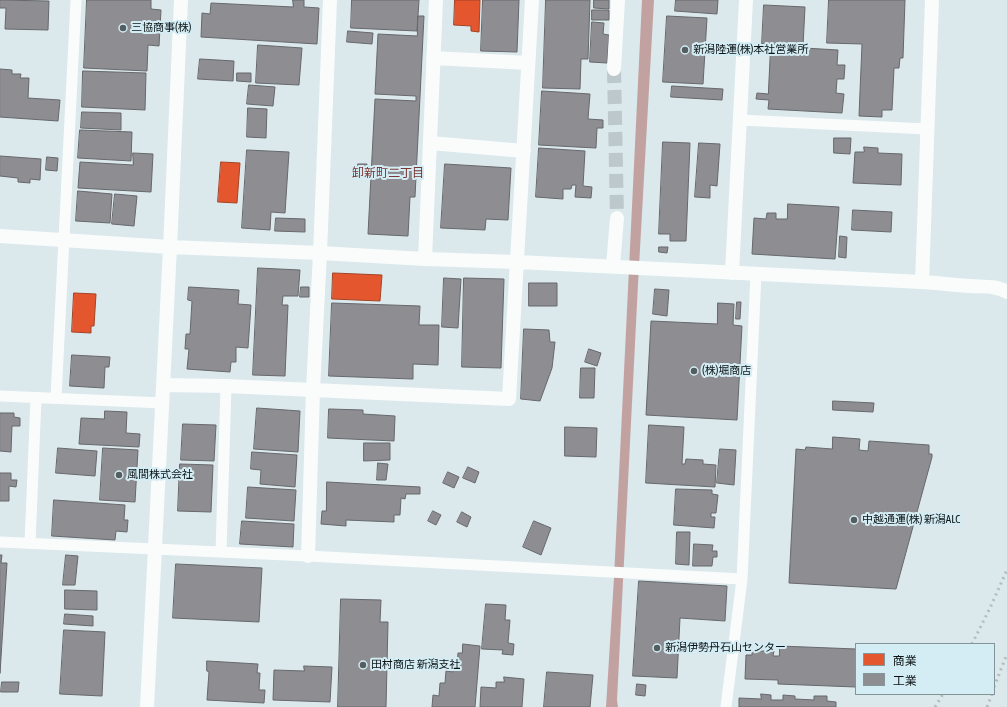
<!DOCTYPE html>
<html>
<head>
<meta charset="utf-8">
<style>
	body { margin:0 }
	#map { position:relative; width:1007px; height:707px; overflow:hidden; background:#dbe8ec; font-family:"Asap Condensed","Noto Sans JP",sans-serif }
	canvas { display:block }
	.legend { position:absolute; left:855px; top:643px; width:140px; height:52px; box-sizing:border-box; background:#d4ecf3; border:1px solid #84959a; margin:0; padding:5px 7px; list-style:none; font-size:12px; color:#0b1315 }
	.legend li { display:flex; align-items:center; gap:8px; height:20px }
	.legend b { width:20px; border:1px solid #84959a }
</style>
</head>
<body>
<div id="map">
<canvas width="1007" height="707"></canvas>
<ul class="legend">
<li><b style="height:11px;background:#e4572e"></b>商業</li>
<li><b style="height:11px;background:#8d8d92"></b>工業</li>
</ul>
</div>
<script>
const g = document.querySelector('canvas').getContext('2d');
g.lineJoin = 'round';
function fillPath(path, color) { g.fillStyle = color; g.fill(path, 'evenodd'); }
function trace(path, color, width, dash) { g.strokeStyle = color; g.lineWidth = width; g.lineCap = dash ? 'butt' : 'round'; g.setLineDash(dash || []); g.stroke(path); }
function drawText(font, color, halo, rows, align = 'center') {
  g.font = font + ' "Asap Condensed","Noto Sans JP",sans-serif'; g.lineWidth = 4; g.setLineDash([]); g.textBaseline = 'middle'; g.strokeStyle = halo; g.fillStyle = color; for (const [text, x, y, turn = 0] of rows) {
    g.save(); g.translate(x, y); g.rotate((+turn || 0) * Math.PI / 180); g.textAlign = isNaN(turn) ? turn : align; if (halo) g.strokeText(text, 0, 0); g.fillText(text, 0, 0); g.restore();
  }
}
fillPath(new Path2D(`
	M642,0H654L638,284L617,700L618,707H606L614,578Z`), '#c2a2a0');
const shops = new Path2D(`
	M455,0H480L479,32L471,31V26L454,25Z
	M221,162L240,163L237,203L218,202Z
	M333,273L382,275L380,301L332,299Z
	M74,293L96,294L94,326H91V333L72,332Z`);
fillPath(shops, '#e4572e');
trace(shops, '#a34326', 1);
const industry = new Path2D(`
	M0,0L49,1L48,30L5,29L6,8H0Z
	M87,0H151V9L161,10L159,46L148,45L147,71L84,68Z
	M293,0H304V7L319,8L317,44L201,37L202,13L210,14L211,3L293,7Z
	M352,0H419L417,31L351,28Z
	M483,0H519L517,52L481,51Z
	M546,0H590L588,59H581L580,89L543,88Z
	M594,0H609V9L594,8Z
	M676,0H718L717,14L675,11Z
	M829,0H905L903,58H900L899,68H894L892,110H882V117L859,116L862,44L827,43Z
	M764,5L805,7L803,46L762,44Z
	M592,10H609V20H592Z
	M418,16H424L415,197H410L408,236L368,234L375,99L416,101V96L375,94L378,34L417,36Z
	M667,16L707,18L703,84L663,82Z
	M592,22L604,23L603,34L609,35L607,63L590,62Z
	M348,31L373,33L372,44L347,42Z
	M258,45L302,48L299,85L256,83Z
	M771,46L838,50L837,65H845L844,79H837L836,93L844,94L842,113L768,109L769,100L756,99L757,93L768,94Z
	M200,59L234,61L233,81L198,79Z
	M0,69L12,70V74H21L20,78H29L28,98L60,100L58,121L0,117Z
	M83,71L146,73L145,110L82,107Z
	M237,73H251V82L237,81Z
	M249,85L275,87L273,106L247,104Z
	M672,86L723,89L722,100L671,97Z
	M542,91L590,94L588,119L603,120V128H597L596,148L539,145Z
	M248,108L267,109L266,138L247,137Z
	M82,112L121,113V130L81,128Z
	M80,130L132,132L131,161L78,158Z
	M834,138H851L850,154L834,153Z
	M663,142L690,143L686,241H670V234H659Z
	M699,143L720,144L717,186L710,185V198L695,197Z
	M864,147L878,148V153L902,154L901,185L853,183L855,152H864Z
	M539,148L585,151L583,186L592,187L591,198L575,197L576,185H572L571,189H563V199L536,197Z
	M247,150L289,152L285,213L271,212L270,230L242,228Z
	M133,153L153,154L151,192L78,188L80,162L133,165Z
	M0,156L41,159L40,180L30,179V183L18,182V178L0,176Z
	M47,157L58,158L57,171L46,170Z
	M358,164H367L366,171H358Z
	M445,164L511,168L508,220L486,219L485,230L441,228Z
	M78,191L112,194L110,223L76,221Z
	M115,194L137,196L134,226L112,224Z
	M788,204L839,207L835,259L752,254L754,218L766,219L767,213H776V219H787Z
	M853,210L892,212L891,232L852,230Z
	M276,218L305,219V232L275,231Z
	M840,236L847,237L846,258L839,257Z
	M659,247H668L667,253L659,252Z
	M258,268L300,270L298,296H283L282,305H288L285,376L253,375Z
	M444,278L461,279L458,328L442,327Z
	M464,278L504,279L501,368L462,367Z
	M529,283H557V306H529Z
	M189,287L239,290L238,304L251,305L248,348L236,347V362H231L230,372L187,369L189,349H185L186,334H190L192,301L188,300Z
	M301,287H309V297H300Z
	M655,289L669,290L667,316L653,314Z
	M737,302H741L740,319H736Z
	M332,303L420,306L419,325H439L438,365L413,364V379L329,376Z
	M718,303L734,304L733,325L742,326L737,420L646,415L651,321L717,324Z
	M524,329L549,330L550,342H555L552,368L540,401L521,399Z
	M589,349L601,353L597,366L585,362Z
	M72,355L110,357L109,367H105L104,388L70,386Z
	M581,368H595L594,398H580Z
	M833,401L874,403L873,412L833,410Z
	M257,408L300,411L298,452L254,449Z
	M329,409L363,410V414L395,416L394,441L328,438Z
	M105,411L127,412L126,433L140,434L139,447L79,444L81,418L104,419Z
	M0,413H14V417L20,418V426H12L11,452L0,451Z
	M183,424L216,425L214,461L181,460Z
	M649,425L684,427L682,464H685L686,459L703,460V464L716,465L715,487L646,483Z
	M565,427L597,428L596,457L565,456Z
	M833,437L860,439L859,450L868,451L869,441L929,445V454H932V457L896,589L789,583L796,449L805,450L806,447L832,449Z
	M364,443H390V460L364,461Z
	M58,448L97,451L95,476L56,473Z
	M103,448L138,450L135,502L100,500Z
	M720,449L736,450L734,485L717,483Z
	M252,452L297,455L295,487L260,484L261,470L251,469Z
	M378,463L388,464L386,480H377Z
	M180,464L213,465L211,512L178,511Z
	M468,467L479,472L475,483L463,478Z
	M448,472L459,477L454,488L443,483Z
	M0,473H11V480H17L16,487L9,486V501H0Z
	M327,482L420,487V494H406L405,499L401,498L400,515H394V522L346,520V526L321,524L322,511H326Z
	M248,487L296,490L294,521L246,518Z
	M676,489L712,490V494L718,495L716,513H711V517H715L714,528L674,525Z
	M54,500L125,505L124,520H128L127,532L116,531L115,540L52,536Z
	M433,511L441,515L436,525L428,521Z
	M462,512L471,517L467,527L457,522Z
	M242,521L294,524L293,547L240,544Z
	M534,521L551,528L541,555L523,547Z
	M677,532H690L689,565L676,564Z
	M694,544L713,545L712,551H717V557H713L712,566H693Z
	M0,555H2L1,563H7L0,673Z
	M66,555L78,556L75,585H63Z
	M176,564L262,568L259,622L173,618Z
	M639,581L727,586L725,621L680,618L677,678L633,676Z
	M65,590L97,591V610L65,609Z
	M341,599L381,600L380,622H388L386,707H338Z
	M486,604L506,605L505,620H510L508,643L514,644L513,655L502,654L503,650L482,649Z
	M65,614L93,616V626L64,624Z
	M64,630L105,632L102,696L60,694Z
	M463,644L480,646L475,707H432L433,695L439,696L440,683H445L446,671L453,672V665L457,666L458,653H462Z
	M780,646L856,649V687L778,684V680L745,679L746,655H752V651H774L773,656H779Z
	M207,661L258,664L257,673H260L259,690H265L264,703L207,700L209,672L207,671Z
	M304,666L332,667L330,702L273,700L274,670L304,671Z
	M547,672L593,675L590,707H544Z
	M504,677L524,679L522,707H480L481,687L496,688V682H504Z
	M2,682H19L18,692H1Z
	M637,684L646,685L645,696L636,695Z
	M761,694L771,695V700H783V695L795,696V699L814,700V696H827V701L836,702V707H739V698L761,699Z`);
fillPath(industry, '#8d8d92');
trace(industry, '#66686c', 1);
trace(new Path2D(`
	M614,69L617,218`), '#bcc8cc', 14, [14, 7]);
trace(new Path2D(`
	M740,120L927,129
	M0,396L163,403
	M56,398L76,0
	M0,542L308,556L742,579
	M30,543L36,398
	M221,552L226,386
	M726,707L742,579L756,274`), '#fafcfc', 11);
trace(new Path2D(`
	M433,58L528,63
	M614,69L618,0
	M430,143L524,151
	M0,236L170,247L320,253L425,259L518,262L922,282C938,283 954,285 970,286C983,287 995,285 1007,292
	M425,259L436,0
	M613,266L617,218
	M732,273L746,0
	M922,282L932,0
	M163,385L226,386L509,399L532,0
	M308,556L313,390L320,253L330,0
	M147,707L170,247L181,0`), '#fafcfc', 14);
trace(new Path2D(`
	M972,644L990,608L1007,570
	M994,687L1007,654
	M935,707L943,694
	M987,707L992,694`), '#b7bbbc', 3, [2, 4]);
for (const [x, y, r, color] of [
	[123,28,4,"#545e60"],
	[685,50,4,"#545e60"],
	[694,371,4,"#545e60"],
	[119,475,4,"#545e60"],
	[854,520,4,"#545e60"],
	[657,648,4,"#545e60"],
	[363,665,4,"#545e60"]
]) { const dot = new Path2D(); dot.arc(x, y, r, 0, 2 * Math.PI); g.fillStyle = color; g.fill(dot); trace(dot, '#d4ecf3', 1.5); }
drawText('11px', '#0b1315', '#d4ecf3', [
	["三協商事(株)",131,28],
	["新潟陸運(株)本社営業所",693,50],
	["(株)堀商店",702,371],
	["風間株式会社",127,475],
	["中越通運(株) 新潟ALC",862,520],
	["新潟伊勢丹石山センター",665,648],
	["田村商店 新潟支社",371,665]
], 'left');
drawText('12px', '#7c3532', '#d4ecf3', [
	["卸新町二丁目",388,173]
]);
</script>
</body>
</html>
